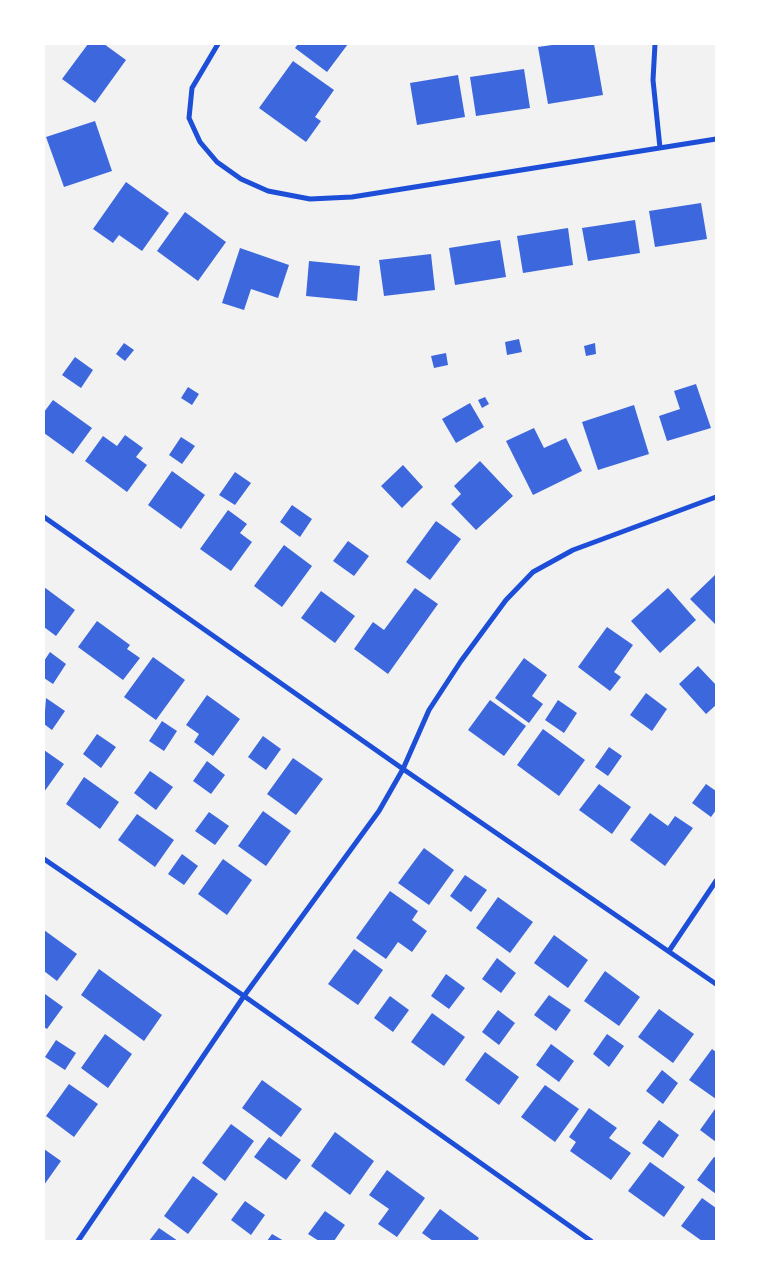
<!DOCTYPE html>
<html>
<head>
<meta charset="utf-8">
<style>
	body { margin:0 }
	#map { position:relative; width:760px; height:1285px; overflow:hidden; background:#f2f2f2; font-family:Jost,sans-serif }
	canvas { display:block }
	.frame { position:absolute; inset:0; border:45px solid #fff; pointer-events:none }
</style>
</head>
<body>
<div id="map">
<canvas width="760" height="1285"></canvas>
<div class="frame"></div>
</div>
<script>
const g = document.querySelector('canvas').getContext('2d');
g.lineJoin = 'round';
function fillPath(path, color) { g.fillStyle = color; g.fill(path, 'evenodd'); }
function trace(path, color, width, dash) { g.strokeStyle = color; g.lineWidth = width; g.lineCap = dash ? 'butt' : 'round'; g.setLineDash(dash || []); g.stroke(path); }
fillPath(new Path2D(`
	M88,44H104L126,60L95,103L62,79Z
	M298,44H348L327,72L295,48Z
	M559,44H594L603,95L548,104L538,47Z
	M293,61L334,90L315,117L321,121L306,142L259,108Z
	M524,69L530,108L476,116L470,77Z
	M458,75L465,117L417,125L410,83Z
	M95,121L112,171L64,187L46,137Z
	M126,182L169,213L142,251L119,235L113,243L93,229Z
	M701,203L707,239L655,247L649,211Z
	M185,212L226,242L198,281L157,251Z
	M635,220L640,253L588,261L582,228Z
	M568,228L573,265L523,273L517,236Z
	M500,240L506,277L455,285L449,248Z
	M240,248L289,265L278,298L251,289L244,310L222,303Z
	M431,254L435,290L384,296L379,260Z
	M309,261L360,266L357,301L306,296Z
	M519,339L522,352L507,355L505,342Z
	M124,343L134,350L125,361L116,354Z
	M595,343L596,354L586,356L584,346Z
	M446,353L448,365L434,368L431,356Z
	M75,357L93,370L81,388L62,375Z
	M696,384L711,428L667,441L659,416L680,409L674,391Z
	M188,387L199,394L192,405L181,398Z
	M485,397L489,404L482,408L478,400Z
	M53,400L92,428L73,454L44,433V412Z
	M470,403L484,427L456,443L442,419Z
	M634,405L649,454L598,470L582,422Z
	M534,428L544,448L566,438L582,471L533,495L506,441Z
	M125,435L143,448L136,457L147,465L127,492L85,461L103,436L117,446Z
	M181,437L195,446L182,464L169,455Z
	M480,461L513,496L476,530L451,504L461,494L454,486Z
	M403,465L423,487L402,508L381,486Z
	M172,471L205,495L181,529L148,505Z
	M235,472L251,483L235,505L219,495Z
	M292,505L312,519L300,537L280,522Z
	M228,510L247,524L240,533L252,542L231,571L200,549Z
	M436,521L461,539L430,580L406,562Z
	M348,541L369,556L354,576L333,561Z
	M284,545L312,566L282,607L254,586Z
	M716,574V625L690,599Z
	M44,587L75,610L56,636L44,627Z
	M415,588L438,604L388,674L354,649L373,622L384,630Z
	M668,588L696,620L660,653L631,621Z
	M321,591L355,616L335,643L301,618Z
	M97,621L130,645L127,649L140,658L123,680L78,647Z
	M607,627L633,645L614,672L621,677L610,691L578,667Z
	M50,652L66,664L53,684L44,678V661Z
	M153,657L185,680L156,720L124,697Z
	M524,658L547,675L532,696L543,704L529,723L495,698Z
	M698,666L716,685V705L706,714L679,684Z
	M646,693L667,709L652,731L630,715Z
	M207,695L240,719L213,756L194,742L199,734L186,725Z
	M46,698L65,711L52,730L44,724Z
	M490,700L526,726L504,756L468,730Z
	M558,700L577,713L564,733L545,720Z
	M162,721L177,731L164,751L149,741Z
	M543,729L585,760L559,796L517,765Z
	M97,734L116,747L101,768L83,754Z
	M263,736L281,749L266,770L248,757Z
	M609,747L622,756L608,776L595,767Z
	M44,750L64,764L44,792Z
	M293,758L323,779L296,815L267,794Z
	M207,761L225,775L211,794L193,781Z
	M150,771L173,787L156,810L134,793Z
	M84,777L119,802L100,829L66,804Z
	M599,784L631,807L612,834L579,810Z
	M706,784L716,791V810L711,817L692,803Z
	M263,811L291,831L266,866L238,846Z
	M209,812L229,826L215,845L195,831Z
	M650,813L668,826L675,816L693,828L665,866L630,840Z
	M137,814L174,840L155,867L118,840Z
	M424,848L454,870L429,905L398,883Z
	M182,854L198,866L184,885L168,874Z
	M223,859L252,880L227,915L198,894Z
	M465,875L487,890L471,912L450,896Z
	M390,891L418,911L412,920L427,931L412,952L398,942L386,959L356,938Z
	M498,897L533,922L510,953L476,928Z
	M44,930L77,954L57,981L44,971Z
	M554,935L588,960L568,988L534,963Z
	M354,949L383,970L358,1005L328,984Z
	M497,958L516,973L501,993L482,979Z
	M99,969L162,1015L144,1041L81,995Z
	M605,971L640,997L619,1026L584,1001Z
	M446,974L465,988L449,1009L431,996Z
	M45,994L63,1007L47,1029L44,1027Z
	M549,995L571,1010L556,1031L534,1015Z
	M390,996L409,1010L393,1032L374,1018Z
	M659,1009L694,1034L673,1063L638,1037Z
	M498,1010L515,1023L499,1045L482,1032Z
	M432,1013L465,1037L444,1066L411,1042Z
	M105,1034L132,1054L108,1088L81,1068Z
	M607,1034L624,1046L609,1067L593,1054Z
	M56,1040L76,1053L65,1070L45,1057Z
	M551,1044L574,1061L559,1082L536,1065Z
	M712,1049L716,1052V1099L689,1080Z
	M485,1052L519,1077L499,1105L465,1080Z
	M662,1070L678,1083L663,1104L646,1091Z
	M262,1080L302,1109L281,1137L242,1108Z
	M69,1084L98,1104L74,1137L46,1116Z
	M545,1085L579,1109L555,1142L521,1117Z
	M589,1108L617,1128L609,1138L631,1153L611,1180L570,1151L576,1142L569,1137Z
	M715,1109L716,1110V1142L700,1130Z
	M659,1120L679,1135L663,1158L642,1143Z
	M231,1124L254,1141L225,1181L202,1163Z
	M335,1132L374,1161L350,1195L311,1166Z
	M269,1137L301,1160L286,1180L254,1157Z
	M44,1149L61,1161L44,1185Z
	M714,1157L716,1158V1194L697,1180Z
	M650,1162L685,1187L664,1217L628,1191Z
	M387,1170L425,1198L397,1237L378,1224L389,1209L369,1195Z
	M193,1176L218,1194L188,1234L164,1216Z
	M702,1198L716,1208V1241H702L681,1226Z
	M245,1201L265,1215L251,1235L231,1220Z
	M440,1209L479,1238L477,1241H433L422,1233Z
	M325,1211L345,1225L334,1241H319L308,1234Z
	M159,1228L178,1241H149Z
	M272,1234L284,1241H267Z`), '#3d67dc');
trace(new Path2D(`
	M218,44L192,88L189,118L200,142L217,162L241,179L268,191L310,199L352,197L716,139
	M655,44L653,80L660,148
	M44,517L403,769L716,984
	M44,859L244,996L591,1241
	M669,951L716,881
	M78,1241L244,996L379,811L403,769L429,710L461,661L506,600L533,572L573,550L716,497`), '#1d4ed8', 5);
</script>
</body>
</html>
